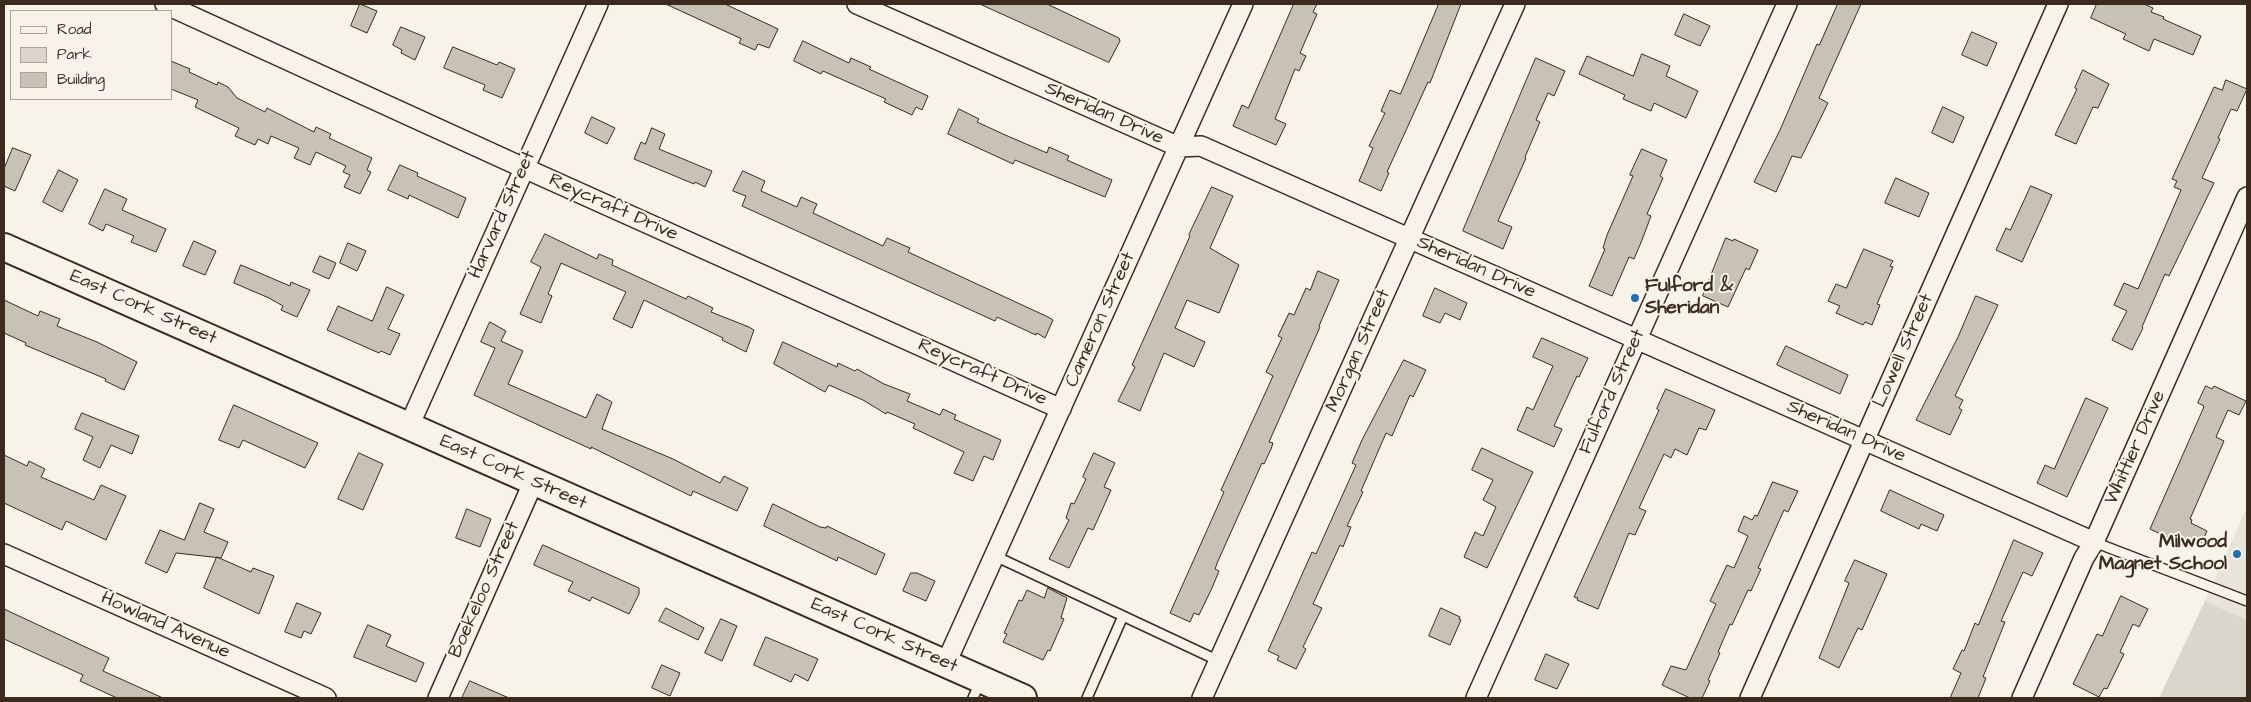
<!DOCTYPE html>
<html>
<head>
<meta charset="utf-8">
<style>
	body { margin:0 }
	#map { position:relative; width:2251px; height:702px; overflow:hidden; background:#f7f3e8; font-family:"Architects Daughter",sans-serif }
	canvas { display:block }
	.frame { position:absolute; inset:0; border:5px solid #3b2a1e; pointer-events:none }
	.legend { position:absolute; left:10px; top:10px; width:162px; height:90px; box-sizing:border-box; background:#f7f3e8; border:1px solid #aca397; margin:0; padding:6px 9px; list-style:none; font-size:15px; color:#3b2a1e }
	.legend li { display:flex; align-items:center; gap:10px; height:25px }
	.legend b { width:25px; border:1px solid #aca397 }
</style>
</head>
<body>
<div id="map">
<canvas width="2251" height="702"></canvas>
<div class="frame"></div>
<ul class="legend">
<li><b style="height:6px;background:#f7f3e8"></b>Road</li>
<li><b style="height:14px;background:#dbd6cb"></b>Park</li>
<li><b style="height:14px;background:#c8c1b6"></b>Building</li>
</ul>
</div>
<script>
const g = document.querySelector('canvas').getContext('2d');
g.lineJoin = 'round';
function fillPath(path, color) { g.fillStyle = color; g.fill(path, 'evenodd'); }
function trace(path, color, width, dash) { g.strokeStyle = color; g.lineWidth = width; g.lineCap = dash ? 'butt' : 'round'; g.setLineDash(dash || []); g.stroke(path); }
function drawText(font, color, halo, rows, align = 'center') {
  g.font = font + ' "Architects Daughter",sans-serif'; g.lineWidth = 4; g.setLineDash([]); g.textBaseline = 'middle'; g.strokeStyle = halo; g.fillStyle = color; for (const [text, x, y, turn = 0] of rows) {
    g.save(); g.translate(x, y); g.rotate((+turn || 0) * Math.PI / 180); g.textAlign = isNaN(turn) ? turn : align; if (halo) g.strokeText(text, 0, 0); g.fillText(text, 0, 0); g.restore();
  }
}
fillPath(new Path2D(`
	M2247,507V620L2205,601Z`), '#e9e4d9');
fillPath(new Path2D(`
	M2205,601L2247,620V698H2159Z`), '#dbd6cb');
const building = new Path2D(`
	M360,4L377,11L367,33L351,26Z
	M666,4H725L778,29L769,48L758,44L755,50L739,43L741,39Z
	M980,4H1047L1119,38L1120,41L1109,62Z
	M1294,4H1317L1313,12L1317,14L1300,53L1306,56L1299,71L1295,69L1275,119L1286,124L1276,145L1233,126L1242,105L1248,108Z
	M1439,4H1461L1430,83L1428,82L1387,172L1389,173L1381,191L1359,181L1373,148L1369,146L1385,113L1381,111L1390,90L1400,94Z
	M1838,4H1861L1819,98L1828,103L1801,158L1792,156L1776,192L1754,182L1780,130L1817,44L1819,45Z
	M2097,4H2144L2153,8L2151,12L2164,17L2163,19L2201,36L2193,55L2154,39L2149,51L2123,39L2126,34L2091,18Z
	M1684,14L1710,26L1700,46L1675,35Z
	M401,27L425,37L415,60L401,53L402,50L393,45Z
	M1972,32L1997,43L1987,66L1962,55Z
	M803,41L849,63L851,58L871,67L869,69L928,96L922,110L916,107L912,115L884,102L886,99L823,71L821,74L794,61Z
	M453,47L497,65L499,62L515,69L502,98L483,90L485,85L444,68Z
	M1642,54L1670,66L1666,76L1698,91L1686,118L1654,103L1651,111L1623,99L1625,95L1579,74L1587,56L1633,76Z
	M1536,58L1565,71L1554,96L1548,93L1536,120L1540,122L1525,157L1526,158L1498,221L1512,227L1503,249L1463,231Z
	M171,61L190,69L189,72L217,85L218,82L228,87L237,98L265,112L267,108L314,132L316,127L331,134L329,138L372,158L367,170L371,172L360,194L344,187L350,175L343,172L346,166L316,152L310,165L294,158L299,148L271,136L268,144L258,139L255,145L235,136L239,128L195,107L198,100L171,89Z
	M2083,70L2109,84L2098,108L2093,107L2076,144L2055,135L2077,89L2075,88Z
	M2226,80L2247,89L2237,111L2231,109L2218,138L2220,139L2202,178L2214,183L2169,276L2165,274L2142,327L2143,328L2132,350L2112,340L2127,311L2114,305L2124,283L2138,289L2181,190L2174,187L2177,181L2172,179L2214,87L2222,90Z
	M1943,107L1964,117L1953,143L1932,133Z
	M959,109L979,119L977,122L1003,134L1047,153L1049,147L1069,156L1067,160L1112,180L1105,197L1015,160L1013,164L948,134Z
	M592,117L615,128L607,144L585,133Z
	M652,128L665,134L659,149L712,171L705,187L695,182L694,184L634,159L641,142L645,144Z
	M13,148L31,155L15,191L4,186V169Z
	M1642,149L1667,160L1660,176L1663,178L1647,214L1651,216L1642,240L1634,259L1629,257L1612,296L1589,286L1605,249L1603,248L1607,235L1633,176L1630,175Z
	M400,165L418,173L417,176L466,198L458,218L409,195L408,199L388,190Z
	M59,170L78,180L62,212L43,202Z
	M743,171L765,181L761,191L797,207L801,197L817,204L813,213L883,246L887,238L910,248L908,252L1048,317L1053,320L1045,338L1037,333L1036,335L997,317L995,321L742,206L746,196L733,191Z
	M1896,178L1929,193L1919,217L1885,203Z
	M2031,186L2052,195L2022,262L1996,250L2006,228L2010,230Z
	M1212,187L1233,196L1210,248L1239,265L1219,313L1187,300L1175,328L1205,342L1194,367L1164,353L1140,411L1118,401L1135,367L1132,365L1190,236L1189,235Z
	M105,189L127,199L122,210L166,229L156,252L131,242L134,236L106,224L103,231L89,224Z
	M545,234L597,259L599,254L613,260L612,265L686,299L688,296L713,308L711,312L749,327L754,330L746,352L722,340L723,338L644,300L632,328L613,319L626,292L561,263L548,294L552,296L541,323L520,314L541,267L531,262Z
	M1726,238L1733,241L1734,239L1758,250L1749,270L1746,268L1728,307L1703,296Z
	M194,241L216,251L205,275L183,266Z
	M348,243L366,251L357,271L340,263Z
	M1864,249L1893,261L1890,266L1893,267L1877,304L1880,305L1872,325L1865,322L1863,325L1836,313L1840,306L1828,301L1836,284L1846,288Z
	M320,256L336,263L329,279L313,272Z
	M241,265L290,286L291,282L310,290L297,317L281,310L283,306L269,298L234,283Z
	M1318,271L1339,280L1319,326L1320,327L1269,442L1273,443L1271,449L1264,464L1262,463L1218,561L1215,569L1219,571L1212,588L1199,615L1194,613L1190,622L1170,613L1224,492L1221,490L1273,376L1266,372L1282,338L1278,336L1289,313L1294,315L1306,288L1310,290Z
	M387,287L404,295L388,329L400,334L390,355L381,351L379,353L327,330L338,306L372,321Z
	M1435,288L1467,303L1460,320L1445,313L1440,323L1423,316Z
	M1976,296L1998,305L1955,396L1963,400L1959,408L1962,410L1950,435L1916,420L1958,337Z
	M4,300L38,316L40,311L60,319L57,326L97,342L137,362L124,390L105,381L106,379L25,345L26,343L4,333Z
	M490,322L506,331L501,341L523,351L508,384L586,418L597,394L612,402L602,429L673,459L720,483L724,476L748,488L737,511L693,491L691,496L591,447V449L547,429L474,395L495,348L481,342Z
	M1542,338L1588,358L1579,377L1577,376L1554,426L1562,429L1554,447L1517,430L1527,407L1533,410L1553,366L1533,357Z
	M783,342L837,367L838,363L855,371L857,369L884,384L910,394L907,401L940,415L943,409L956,415L954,419L1001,440L993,460L984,456L973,481L954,473L964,452L913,428L915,424L887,412L886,414L863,400L829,385L825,392L774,364Z
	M1786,346L1848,375L1840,394L1777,365Z
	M1404,360L1426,370L1413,397L1410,395L1392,436L1386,433L1361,491L1363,492L1347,526L1351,527L1343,547L1340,545L1313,604L1322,608L1303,647L1306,649L1296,669L1277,660L1279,656L1268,651L1312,552L1316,554L1356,465L1352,463L1362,440Z
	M2206,386L2212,389L2214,386L2246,401L2239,415L2228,410L2216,437L2224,441L2190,519L2192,520L2191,523L2207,531L2200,546L2183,537L2180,543L2150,529L2203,409L2204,406L2198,403Z
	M1666,389L1715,410L1706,430L1699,428L1687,455L1675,449L1671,458L1664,454L1639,508L1646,511L1635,535L1629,533L1598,609L1577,600L1578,598L1574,597L1659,410L1657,409Z
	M2086,398L2108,408L2067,497L2037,483L2045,465L2054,469Z
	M234,405L318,443L305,468L243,440L239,448L219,440Z
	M82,413L139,436L132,454L111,445L100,468L83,460L93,437L75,429Z
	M1482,448L1533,472L1487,568L1464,557L1475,532L1483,536L1496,507L1483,500L1493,480L1472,470Z
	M359,453L383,464L363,510L338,499Z
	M1094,453L1115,463L1104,487L1111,490L1093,530L1088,528L1069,568L1049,559L1069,520L1066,518L1071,503L1074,504L1086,479L1083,477Z
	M4,455L27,466L29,461L45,469L41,477L94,500L101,485L126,496L106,540L66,521L62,530L4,503Z
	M1773,482L1798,491L1788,512L1784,510L1758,568L1761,569L1751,591L1748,590L1732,625L1730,624L1718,652L1720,653L1708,680L1710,681L1702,698H1690L1662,685L1671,666L1686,670L1716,604L1710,601L1727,565L1734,568L1748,536L1738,531L1744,516L1752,520L1755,515L1757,516Z
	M1890,490L1944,515L1937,531L1921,524L1919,529L1881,511Z
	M200,503L214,509L204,532L228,542L221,558L176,553L167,573L145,563L160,530L184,540Z
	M773,504L820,527L826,528L827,526L885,554L876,575L838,557L837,561L764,526Z
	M467,509L491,519L480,547L456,538Z
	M2014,540L2043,553L2032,576L2023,572L2001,621L2005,622L1983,677L1986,678L1978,698H1950L1961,673L1953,669L1962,650L1964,651L1975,623L1978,625Z
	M543,545L639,588V594L629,614L592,597L590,601L568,591L573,582L534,565Z
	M217,557L251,572L253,568L274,576L259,614L204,588Z
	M1855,560L1887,574L1862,630L1858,628L1839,668L1819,658L1849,583L1845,581Z
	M911,573H917L935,581L926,601L903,591Z
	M1048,588L1067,598L1061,618L1064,619L1050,651L1048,650L1043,660L1003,642L1007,634L1004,633L1019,600L1022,601L1027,590L1044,598Z
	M2121,596L2148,609L2139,627L2133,624L2120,652L2124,654L2107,689L2104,688L2099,697L2073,684L2097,634L2102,636Z
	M297,603L321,613L311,634L304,631L301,638L285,632Z
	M666,608L704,628L698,640L659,621Z
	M1441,608L1460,617L1459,619L1461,620L1450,645L1429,636Z
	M4,609L109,658L103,671L163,698H117L80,681L83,675L4,639Z
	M721,619L737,626L722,661L705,653Z
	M368,625L391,635L386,646L424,663L416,682L354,657Z
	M766,637L818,659L808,681L795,674L791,682L754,665Z
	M1546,654L1569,664L1557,689L1535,680Z
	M662,665L680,673L670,696L652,688Z
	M470,681L509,698H462Z`);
fillPath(building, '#c8c1b6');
trace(building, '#3b2a1e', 1);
const lane = new Path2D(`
	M2094,542L2247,601
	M995,556L1219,661
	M973,698L980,682
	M1087,698L1123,616`);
const street = new Path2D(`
	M165,4L524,168L1061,409
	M857,4L1179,147L1201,146L2094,542
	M409,426L598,4
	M4,554L326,698
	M946,663L1243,4
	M438,698L533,483
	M1202,698L1515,4
	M1476,698L1787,4
	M1750,698L2058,4
	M2022,698L2084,558L2094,542L2247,197`);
const secondary = new Path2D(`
	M4,247L1023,698`);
trace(lane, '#3b2a1e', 12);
trace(street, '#3b2a1e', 22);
trace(secondary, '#3b2a1e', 30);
trace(lane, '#f7f3e8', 9);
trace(street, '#f7f3e8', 19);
trace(secondary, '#f7f3e8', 26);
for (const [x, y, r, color] of [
	[1635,298,5,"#1f6fb2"],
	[2237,554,5,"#1f6fb2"]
]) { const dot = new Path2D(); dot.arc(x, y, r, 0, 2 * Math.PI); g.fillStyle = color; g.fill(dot); trace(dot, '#f7f3e8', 2); }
drawText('19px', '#3b2a1e', '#f7f3e8', [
	["Sheridan Drive",1104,114,24],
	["Reycraft Drive",613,208,24],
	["Harvard Street",503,215,-66],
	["Sheridan Drive",1476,268,24],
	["East Cork Street",143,308,24],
	["Cameron Street",1101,320,-66],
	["Morgan Street",1359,351,-66],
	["Lowell Street",1904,351,-66],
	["Reycraft Drive",982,373,24],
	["Fulford Street",1613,392,-66],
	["Sheridan Drive",1846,432,24],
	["Whittier Drive",2136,448,-66],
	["East Cork Street",513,473,24],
	["Boekeloo Street",485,590,-66],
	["Howland Avenue",165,626,24],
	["East Cork Street",884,636,24]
]);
drawText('bold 19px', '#3b2a1e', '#f7f3e8', [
	["Fulford &",1645,287],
	["Sheridan",1645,309],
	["Milwood",2227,543,"right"],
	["Magnet School",2227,565,"right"]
], 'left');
</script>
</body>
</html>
